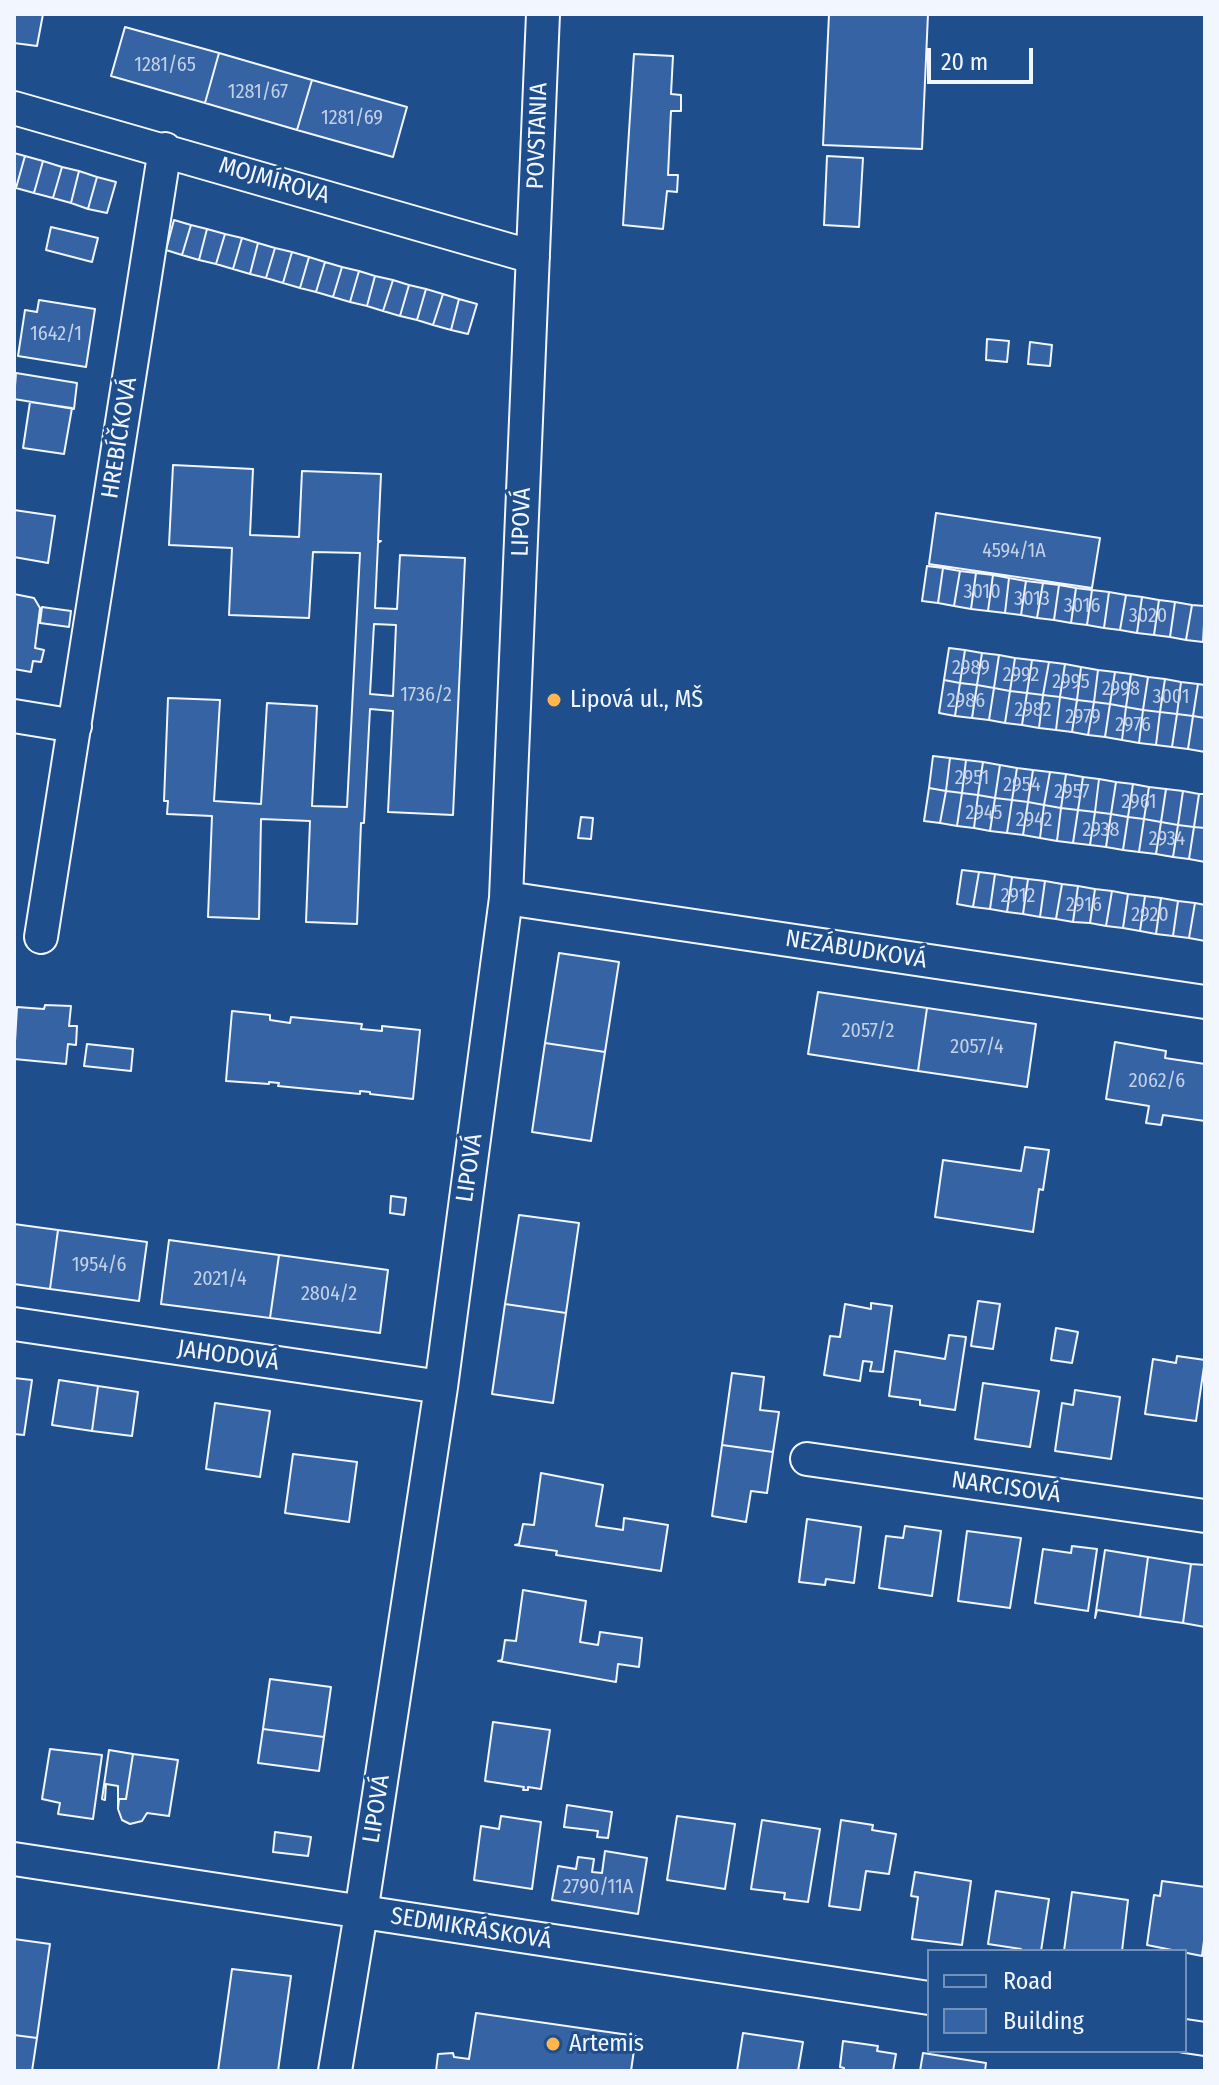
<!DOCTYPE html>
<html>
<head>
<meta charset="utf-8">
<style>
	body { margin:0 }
	#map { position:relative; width:1219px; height:2085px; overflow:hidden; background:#1f4e8c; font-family:"Fira Sans Condensed",sans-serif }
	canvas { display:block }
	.frame { position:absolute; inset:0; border:16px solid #f2f6ff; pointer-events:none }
	.legend { position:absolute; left:927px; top:1949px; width:260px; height:104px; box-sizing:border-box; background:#1f4e8c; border:2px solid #7391ba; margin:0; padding:10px 14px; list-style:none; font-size:24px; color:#f2f6ff }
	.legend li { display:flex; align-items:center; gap:16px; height:40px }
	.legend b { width:40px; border:2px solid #7391ba }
	.scale { position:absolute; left:927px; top:48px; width:106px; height:36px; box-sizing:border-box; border:4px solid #f2f6ff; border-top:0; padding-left:10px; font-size:24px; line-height:28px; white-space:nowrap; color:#f2f6ff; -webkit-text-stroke:6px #1f4e8c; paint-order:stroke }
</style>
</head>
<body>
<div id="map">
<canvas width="1219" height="2085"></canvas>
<div class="frame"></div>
<ul class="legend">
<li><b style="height:10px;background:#1f4e8c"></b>Road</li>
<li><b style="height:22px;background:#3563a3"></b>Building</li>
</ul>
<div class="scale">20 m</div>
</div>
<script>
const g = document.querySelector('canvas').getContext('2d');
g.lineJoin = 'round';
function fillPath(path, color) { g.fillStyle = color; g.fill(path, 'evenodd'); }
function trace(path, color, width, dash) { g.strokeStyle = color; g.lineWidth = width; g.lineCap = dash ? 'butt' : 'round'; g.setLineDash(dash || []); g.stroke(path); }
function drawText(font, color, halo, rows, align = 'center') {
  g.font = font + ' "Fira Sans Condensed",sans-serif'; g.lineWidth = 6; g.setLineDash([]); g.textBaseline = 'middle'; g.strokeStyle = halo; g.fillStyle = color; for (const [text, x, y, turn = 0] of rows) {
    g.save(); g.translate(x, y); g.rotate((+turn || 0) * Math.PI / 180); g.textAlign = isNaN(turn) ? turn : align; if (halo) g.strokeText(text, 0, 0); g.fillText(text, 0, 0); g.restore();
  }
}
const building = new Path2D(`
	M14,14H43L37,46L14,43Z
	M829,14H928L922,149L823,145Z
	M125,27L219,53L205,103L111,76Z
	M219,53L312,80L297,130L205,103Z
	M634,54L673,56L671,94L681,95V111H671L668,175H678L677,192L667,191L663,229L623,225Z
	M312,80L407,107L393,157L297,130Z
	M14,153L25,156L16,188H14Z
	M25,156L43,161L34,193L16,188Z
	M827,156L863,158L859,227L824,225Z
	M43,161L62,167L53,198L34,193Z
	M62,167L79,171L71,203L53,198Z
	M79,171L97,177L88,209L71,203Z
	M97,177L116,182L107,213L88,209Z
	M174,220L191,225L182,255L166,250Z
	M191,225L207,229L199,260L182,255Z
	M51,227L98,238L92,262L46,250Z
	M207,229L225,234L216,264L199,260Z
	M225,234L242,238L233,269L216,264Z
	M242,238L258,243L250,274L233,269Z
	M258,243L275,248L266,278L250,274Z
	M275,248L292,252L283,283L266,278Z
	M292,252L309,257L300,288L283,283Z
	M309,257L325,262L316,292L300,288Z
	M325,262L342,267L333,297L316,292Z
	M342,267L359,271L350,302L333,297Z
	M359,271L375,276L367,306L350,302Z
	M375,276L393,280L383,311L367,306Z
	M393,280L409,285L400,316L383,311Z
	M409,285L426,289L417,320L400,316Z
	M426,289L443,294L433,325L417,320Z
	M443,294L459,299L451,330L433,325Z
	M459,299L477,304L468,334L451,330Z
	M39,300L95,309L86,367L18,356L25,310L37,312Z
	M987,339L1009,341L1007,362L986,360Z
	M1030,342L1052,345L1050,366L1028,364Z
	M16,373L77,383L74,409L14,399Z
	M30,402L72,408L64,454L23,448Z
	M173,465L253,469L250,535L299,537L302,471L381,474L378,541H381L378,543L375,608L397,609L400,555L465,558L453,815L388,812L393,711L370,709L364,823H361L357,924L306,922L310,821L261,819L259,919L208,917L212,816L167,814L168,801H164L168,698L220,700L214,801L261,804L267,703L317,706L312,806L347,807L360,553L313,552L309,618L229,615L232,548L169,545ZM374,624L396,625L393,696L370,694Z
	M14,510L55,516L48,563L14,557Z
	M936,513L1100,538L1092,588L929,564Z
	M927,566L943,568L938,603L922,601Z
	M943,568L960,571L954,606L938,603Z
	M960,571L976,573L971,609L954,606Z
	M976,573L993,575L988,611L971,609Z
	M993,575L1009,578L1005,613L988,611Z
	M1009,578L1026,581L1021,615L1005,613Z
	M1026,581L1043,583L1037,618L1021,615Z
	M1043,583L1059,585L1054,620L1037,618Z
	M1059,585L1076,588L1071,623L1054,620Z
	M1076,588L1092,590L1087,625L1071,623Z
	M1092,590L1109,592L1104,628L1087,625Z
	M1109,592L1126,595L1120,630L1104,628Z
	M14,594L34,598L40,608L35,648L44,650L41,662L33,661L31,672L14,669Z
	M1126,595L1142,597L1137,633L1120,630Z
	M1142,597L1159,600L1154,635L1137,633Z
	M1159,600L1175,602L1170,637L1154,635Z
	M1175,602L1192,605L1186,640L1170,637Z
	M1192,605L1205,606L1203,642L1186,640Z
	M42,607L71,611L69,627L40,623Z
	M949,648L965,650L960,683L944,680Z
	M965,650L982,653L977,685L960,683Z
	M982,653L999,655L994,688L977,685Z
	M999,655L1015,658L1010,691L994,688Z
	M1015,658L1032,660L1027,693L1010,691Z
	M1032,660L1049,662L1043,695L1027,693Z
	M1049,662L1065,664L1060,697L1043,695Z
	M1065,664L1081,667L1077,700L1060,697Z
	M1081,667L1098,670L1094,702L1077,700Z
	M1098,670L1115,672L1110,704L1094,702Z
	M1115,672L1131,674L1126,707L1110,704Z
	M1131,674L1148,677L1143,710L1126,707Z
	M1148,677L1165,679L1160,712L1143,710Z
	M1165,679L1181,682L1177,714L1160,712Z
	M944,680L960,683L955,716L939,713Z
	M1181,682L1198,684L1193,716L1177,714Z
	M960,683L977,685L972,718L955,716Z
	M1198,684L1205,685V718L1193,716Z
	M977,685L994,688L989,720L972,718Z
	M994,688L1010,691L1005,723L989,720Z
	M1010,691L1027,693L1022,725L1005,723Z
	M1027,693L1043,695L1039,728L1022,725Z
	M1043,695L1060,697L1056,730L1039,728Z
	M1060,697L1077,700L1072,732L1056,730Z
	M1077,700L1094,702L1088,735L1072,732Z
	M1094,702L1110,704L1105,737L1088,735Z
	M1110,704L1126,707L1122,740L1105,737Z
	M1126,707L1143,710L1139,743L1122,740Z
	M1143,710L1160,712L1156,745L1139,743Z
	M1160,712L1177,714L1172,747L1156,745Z
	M1177,714L1193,716L1188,749L1172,747Z
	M1193,716L1205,718V752L1188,749Z
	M933,756L950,758L946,791L929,788Z
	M950,758L966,760L962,793L946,791Z
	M966,760L983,762L978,795L962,793Z
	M983,762L1000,765L995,798L978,795Z
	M1000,765L1017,768L1012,800L995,798Z
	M1017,768L1033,770L1028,802L1012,800Z
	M1033,770L1050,772L1044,805L1028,802Z
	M1050,772L1066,774L1061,808L1044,805Z
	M1066,774L1083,777L1078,810L1061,808Z
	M1083,777L1099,779L1095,812L1078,810Z
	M1099,779L1116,782L1111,814L1095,812Z
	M1116,782L1133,784L1128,817L1111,814Z
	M1133,784L1149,787L1144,819L1128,817Z
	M1149,787L1166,789L1161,822L1144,819Z
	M929,788L946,791L940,823L924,821Z
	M1166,789L1183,791L1178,825L1161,822Z
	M946,791L962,793L957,826L940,823Z
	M1183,791L1199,794L1194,827L1178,825Z
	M962,793L978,795L974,828L957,826Z
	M1199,794H1205V828L1194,827Z
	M978,795L995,798L990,831L974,828Z
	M995,798L1012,800L1007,833L990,831Z
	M1012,800L1028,802L1023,835L1007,833Z
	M1028,802L1044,805L1040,838L1023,835Z
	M1044,805L1061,808L1057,841L1040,838Z
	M1061,808L1078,810L1073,843L1057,841Z
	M1078,810L1095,812L1090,845L1073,843Z
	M1095,812L1111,814L1106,847L1090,845Z
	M1111,814L1128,817L1123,850L1106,847Z
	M581,817L593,818L591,839L578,838Z
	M1128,817L1144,819L1139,852L1123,850Z
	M1144,819L1161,822L1156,854L1139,852Z
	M1161,822L1178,825L1173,857L1156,854Z
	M1178,825L1194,827L1189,859L1173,857Z
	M1194,827L1205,828V862L1189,859Z
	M962,870L979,872L973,907L957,904Z
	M979,872L995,874L990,909L973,907Z
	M995,874L1012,877L1007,912L990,909Z
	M1012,877L1028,879L1023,914L1007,912Z
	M1028,879L1045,881L1040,917L1023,914Z
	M1045,881L1062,884L1056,919L1040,917Z
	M1062,884L1078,886L1073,922L1056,919Z
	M1078,886L1095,889L1090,923L1073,922Z
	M1095,889L1112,891L1106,926L1090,923Z
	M1112,891L1128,894L1123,928L1106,926Z
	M1128,894L1145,896L1140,931L1123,928Z
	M1145,896L1161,898L1156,934L1140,931Z
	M1161,898L1178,901L1173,936L1156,934Z
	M1178,901L1195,903L1189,938L1173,936Z
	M1195,903L1205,905V941L1189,938Z
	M559,953L619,962L605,1052L545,1043Z
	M818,992L927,1008L918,1071L808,1054Z
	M45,1005L71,1006L69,1026H77L76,1045L68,1044L66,1064L14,1059L17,1007L44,1009Z
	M927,1008L1036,1024L1027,1087L918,1071Z
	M232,1011L270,1015V1020L290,1023L291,1017L362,1024L361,1029L382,1031V1026L420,1030L413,1099L370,1094V1092L360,1091V1094L278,1086L279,1083L269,1082V1084L226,1081Z
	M1115,1042L1166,1051L1165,1058L1205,1064V1121L1163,1115L1161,1125L1146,1123L1149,1106L1106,1099Z
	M545,1043L605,1052L591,1141L532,1132Z
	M87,1044L133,1049L131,1071L84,1066Z
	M1025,1147L1049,1150L1043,1190L1039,1189L1033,1232L935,1217L943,1160L1021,1171Z
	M391,1196L406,1198L404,1215L390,1213Z
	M519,1215L579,1223L566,1313L505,1304Z
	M14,1224L58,1230L50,1289L14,1284Z
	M58,1230L147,1242L139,1301L50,1289Z
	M169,1240L279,1255L270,1318L161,1304Z
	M279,1255L388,1270L380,1333L270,1318Z
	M978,1301L1000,1304L993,1349L971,1346Z
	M871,1303L892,1306L883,1372L870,1371L872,1362L863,1361L860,1381L824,1375L830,1336L840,1337L845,1304L871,1309Z
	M505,1304L566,1313L553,1403L492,1394Z
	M1056,1328L1078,1332L1072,1363L1051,1360Z
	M949,1335L966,1337L955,1410L920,1405V1400L889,1396L895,1351L945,1359Z
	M1177,1356L1205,1360L1196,1421L1145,1414L1153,1359L1176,1363Z
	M732,1373L764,1377L760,1410L779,1412L773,1452L722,1445Z
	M14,1378L32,1380L24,1435L14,1434Z
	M59,1380L98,1386L92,1431L52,1425Z
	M983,1383L1039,1391L1030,1447L975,1439Z
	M98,1386L138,1392L132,1436L92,1431Z
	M1075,1390L1120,1397L1111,1459L1055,1451L1062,1403L1073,1405Z
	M215,1403L270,1411L260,1477L206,1469Z
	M722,1445L773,1452L767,1493L751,1491L746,1522L712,1516Z
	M293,1454L357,1462L349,1522L285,1513Z
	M541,1473L603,1485L596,1526L623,1530L624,1518L668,1525L661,1571L556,1555L557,1551L515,1545L519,1544L523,1524L534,1525Z
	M807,1519L861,1527L854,1583L826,1579L825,1585L799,1582Z
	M905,1526L941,1531L932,1596L879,1588L886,1536L903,1538Z
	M967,1531L1021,1538L1010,1608L958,1601Z
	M1072,1546L1097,1549L1088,1611L1035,1603L1043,1549L1071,1553Z
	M1105,1550L1148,1557L1140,1617L1097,1610L1095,1618Z
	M1148,1557L1191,1564L1183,1623L1140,1617Z
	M1191,1564L1205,1565V1627L1183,1623Z
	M523,1590L586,1601L580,1642L598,1645L600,1632L642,1638L639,1667L618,1664L616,1682L498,1661L502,1660L505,1640L516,1641Z
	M270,1679L331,1687L324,1737L263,1729Z
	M493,1722L550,1730L541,1789L528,1787V1790H523L524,1787L485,1781Z
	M263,1729L324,1737L319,1771L258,1763Z
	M50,1749L102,1755L93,1819L58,1814L60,1803L42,1799Z
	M109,1750L133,1754L126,1799H119L118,1809V1786L106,1784L105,1800L102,1799Z
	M133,1754L178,1760L169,1816L147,1813L142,1821L130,1824L122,1820L118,1809L119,1799H126Z
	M567,1805L612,1812L608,1838L597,1837L598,1831L564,1827Z
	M501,1816L541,1822L532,1889L474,1880L481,1826L499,1829Z
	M677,1816L735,1824L725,1889L667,1880Z
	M762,1820L820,1829L808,1902L784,1899L785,1893L751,1889Z
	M841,1820L873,1825L872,1830L896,1834L889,1874L866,1871L860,1910L829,1906Z
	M275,1832L311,1837L308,1856L273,1852Z
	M605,1851L647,1858L638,1914L552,1900L558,1866L576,1869L578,1857L594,1859L592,1872L602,1873Z
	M915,1872L971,1881L962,1945L912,1939L918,1897L911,1896Z
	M1162,1881L1205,1887V1933L1202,1956L1147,1945L1154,1895L1160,1896Z
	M996,1891L1049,1899L1041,1951H1021V1949L988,1944Z
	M1072,1892L1128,1900L1122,1951H1064Z
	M14,1939L50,1944L37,2038L14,2035Z
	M232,1969L291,1976L278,2071H218Z
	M476,2013L636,2036L631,2071H436L438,2054L453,2053L454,2057L469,2059Z
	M743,2033L803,2042L798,2071H737Z
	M14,2035L37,2038L32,2071H14Z
	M843,2041L878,2046L877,2051L896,2054L893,2071H844V2068L840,2067Z
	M923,2053L986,2063L985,2071H920Z`);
fillPath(building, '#3563a3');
trace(building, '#f2f6ff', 2);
const street = new Path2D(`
	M14,108L533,257
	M14,716L75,726
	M506,898L1205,1002
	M41,937L165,149
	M14,1324L441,1387
	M807,1459L1205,1516
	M14,1859L929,1998
	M1185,2036L1205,2039
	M335,2071L361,1913L441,1387L506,898L543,14`);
trace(street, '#f2f6ff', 36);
trace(street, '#1f4e8c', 32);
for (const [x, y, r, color] of [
	[554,700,8,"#ffb74d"],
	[553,2044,8,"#ffb74d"]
]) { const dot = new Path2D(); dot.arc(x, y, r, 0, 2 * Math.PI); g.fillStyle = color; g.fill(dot); trace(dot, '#1f4e8c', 3); }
drawText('20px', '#c3d1e8', null, [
	["1281/65",165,65],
	["1281/67",258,92],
	["1281/69",352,118],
	["1642/1",56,334],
	["4594/1A",1014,551],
	["3010",982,592],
	["3013",1032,599],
	["3016",1082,606],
	["3020",1148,616],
	["2989",971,668],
	["2992",1021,675],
	["2995",1071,682],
	["2998",1121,689],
	["1736/2",426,695],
	["3001",1171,697],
	["2986",966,701],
	["2982",1033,710],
	["2979",1083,717],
	["2976",1133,725],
	["2951",972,778],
	["2954",1022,785],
	["2957",1072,792],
	["2961",1139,802],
	["2945",984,813],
	["2942",1034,820],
	["2938",1101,830],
	["2934",1167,839],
	["2912",1018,896],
	["2916",1084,905],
	["2920",1150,915],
	["2057/2",868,1031],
	["2057/4",977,1047],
	["2062/6",1157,1081],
	["1954/6",99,1265],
	["2021/4",220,1279],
	["2804/2",329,1294],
	["2790/11A",598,1887]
]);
drawText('24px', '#f2f6ff', '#1f4e8c', [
	["POVSTANIA",538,136,-88],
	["MOJMÍROVA",274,181,16],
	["HREBÍČKOVÁ",120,438,-81],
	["LIPOVÁ",522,522,-88],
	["NEZÁBUDKOVÁ",856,950,9],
	["LIPOVÁ",470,1168,-82],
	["JAHODOVÁ",228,1356,8],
	["NARCISOVÁ",1006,1488,8],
	["LIPOVÁ",377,1809,-81],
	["SEDMIKRÁSKOVÁ",471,1929,9]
]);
drawText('24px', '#f2f6ff', '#1f4e8c', [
	["Lipová ul., MŠ",570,700],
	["Artemis",569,2044]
], 'left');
</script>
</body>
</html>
